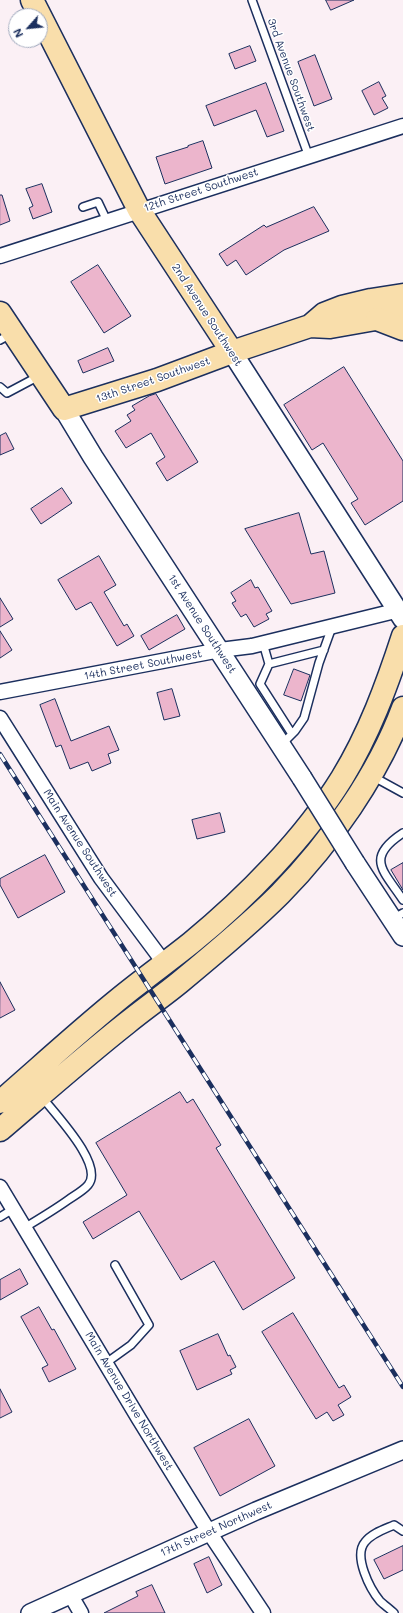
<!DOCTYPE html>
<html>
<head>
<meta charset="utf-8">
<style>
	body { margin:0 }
	#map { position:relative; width:403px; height:1613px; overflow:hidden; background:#fbf0f5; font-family:Mali,sans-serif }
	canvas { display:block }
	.north { position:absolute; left:8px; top:8px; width:40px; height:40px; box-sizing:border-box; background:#fff; border:1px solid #a4acbf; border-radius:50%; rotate:243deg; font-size:11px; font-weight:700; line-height:16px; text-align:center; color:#1b2f5e }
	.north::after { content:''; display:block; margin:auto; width:14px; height:18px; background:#1b2f5e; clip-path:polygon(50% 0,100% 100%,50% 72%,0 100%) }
</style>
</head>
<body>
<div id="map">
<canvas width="403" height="1613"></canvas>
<div class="north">N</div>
</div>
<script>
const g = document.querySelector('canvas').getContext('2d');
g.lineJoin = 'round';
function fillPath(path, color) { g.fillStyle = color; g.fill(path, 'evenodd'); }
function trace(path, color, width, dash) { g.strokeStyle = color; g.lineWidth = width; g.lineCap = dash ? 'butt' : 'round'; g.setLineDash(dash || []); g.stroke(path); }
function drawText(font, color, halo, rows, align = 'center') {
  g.font = font + ' Mali,sans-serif'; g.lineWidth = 3; g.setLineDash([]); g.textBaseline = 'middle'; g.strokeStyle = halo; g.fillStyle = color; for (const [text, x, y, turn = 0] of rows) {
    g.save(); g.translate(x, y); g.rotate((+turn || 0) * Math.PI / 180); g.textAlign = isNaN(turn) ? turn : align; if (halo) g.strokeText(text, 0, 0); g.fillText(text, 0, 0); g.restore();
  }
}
const building = new Path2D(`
	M326,0H354L331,10Z
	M250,46L256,61L235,69L229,54Z
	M315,55L332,99L314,106L298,62Z
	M379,82L386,96L382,98L388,108L374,115L362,91Z
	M266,83L284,131L267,137L256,110L214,126L206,106Z
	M203,141L212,168L165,184L156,157L188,147V146Z
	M42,184L52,212L33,219L29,208L33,206L26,189Z
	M0,195H2L10,221L0,225Z
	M314,207L329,231L284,250L246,275L236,260L227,266L219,254L264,225L266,227Z
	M98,265L131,316L104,333L71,282Z
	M108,348L114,361L83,373L78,361Z
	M344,367L403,461V501L365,525L351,503L358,499L323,443L312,450L284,405Z
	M156,394L198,462L167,481L156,463L165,457L151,433L126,448L115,431L131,421L127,415L135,410L132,406L149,396Z
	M6,433L14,449L0,455V436Z
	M62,488L72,503L41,524L31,509Z
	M299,513L311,554L324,551L335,593L291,604L245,529Z
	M99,556L116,585L104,592L124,626L127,624L134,636L117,646L91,602L76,610L58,580Z
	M251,580L255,588L258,587L272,611L266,614L269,619L254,627L246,614L241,617L232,603L236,601L231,593Z
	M0,598L13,619L0,627Z
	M177,615L185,629L149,650L141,636Z
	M0,631L12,650L0,658Z
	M294,669L310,675L301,701L284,695Z
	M172,689L180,716L164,720L157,693Z
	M55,699L71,741L109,726L119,750L108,754L111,763L92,771L88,762L70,769L61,745L56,747L40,705Z
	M220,813L225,832L197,839L192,820Z
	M45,855L65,892L18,918L0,885V879Z
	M403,863V890L391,870Z
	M0,982L15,1010L0,1018Z
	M180,1092L187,1103L193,1099L221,1145L216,1148L295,1278L243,1310L214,1261L181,1280L139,1211L93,1239L83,1222L127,1195L96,1143Z
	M20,1269L28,1284L0,1300V1280Z
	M39,1307L52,1330L54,1329L76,1369L49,1382L42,1368L48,1365L21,1317Z
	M293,1313L339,1388L344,1385L351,1397L338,1405L344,1415L333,1421L327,1412L316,1419L262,1332Z
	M218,1334L228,1356L230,1355L236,1367L230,1370L232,1374L197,1390L180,1351Z
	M0,1389L12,1412L0,1418Z
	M249,1419L275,1466L220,1496L194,1448Z
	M403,1546V1570L384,1579L374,1560Z
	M209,1557L222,1585L207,1593L194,1564Z
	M152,1585L165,1613H104L138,1596L136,1592Z`);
fillPath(building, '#ecb5cc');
trace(building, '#1b2f5e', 1);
const service = new Path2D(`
	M252,0L309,157
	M83,207L98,202L107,221
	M0,340L11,334
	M0,387L7,393L39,376
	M263,643L269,664
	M292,734L260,684L269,664L324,650
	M281,745L295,731L304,718L319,663L332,627
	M372,776L403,793
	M403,833C365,858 383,870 403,900
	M392,919L403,913
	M0,1217L13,1209
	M24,1228C39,1219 54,1210 68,1200C75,1195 83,1191 88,1185C105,1165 54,1113 42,1097
	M106,1363L131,1345L149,1325L115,1265
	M394,1613C390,1609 384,1605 380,1601C370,1589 353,1556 365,1542C372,1533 385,1529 394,1525L403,1531`);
const minor = new Path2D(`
	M0,256L403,126
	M0,692L220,650L252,646L403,609
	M0,718L101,878L165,964
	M0,1187L139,1419L209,1532L263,1613
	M70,1594L81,1613`);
const tertiary = new Path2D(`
	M30,1613L256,1511L403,1450`);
const secondary = new Path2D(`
	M232,352L403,619
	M64,409L93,457L302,778
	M355,863L403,936`);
const primary = new Path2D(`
	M32,0L139,210L232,352
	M0,313L64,409L157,380L232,352L310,326L324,314L342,307L371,300L403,295
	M310,326L330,327L403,314`);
const trunk = new Path2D(`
	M377,319L403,329
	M0,1102C38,1069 75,1035 114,1003C139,982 166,963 191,943C246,898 305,838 342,778C369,734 387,685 403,636
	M0,1130C42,1094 84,1057 127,1023C144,1009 163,996 180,982C214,954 249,925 280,894C330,843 378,775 403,708`);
trace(service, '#1b2f5e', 10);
trace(minor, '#1b2f5e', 17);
trace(tertiary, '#1b2f5e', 20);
trace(secondary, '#1b2f5e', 22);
trace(primary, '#1b2f5e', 25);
trace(trunk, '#1b2f5e', 25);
trace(service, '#fff', 7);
trace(minor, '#fff', 14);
trace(tertiary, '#fff', 17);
trace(secondary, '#fff', 19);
trace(primary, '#f9deab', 22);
trace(trunk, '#f9deab', 22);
const rail = new Path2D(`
	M0,754L403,1387`);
trace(rail, '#1b2f5e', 4.5);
trace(rail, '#fff', 3, [9]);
const secondaryBridge = new Path2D(`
	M302,778L355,863`);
trace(secondaryBridge, '#1b2f5e', 22, []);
trace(secondaryBridge, '#fff', 19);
drawText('11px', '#1b2f5e', '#fff', [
	["3rd Avenue Southwest",291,75,70],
	["12th Street Southwest",201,190,-18],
	["2nd Avenue Southwest",207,315,57],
	["13th Street Southwest",153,380,-19],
	["1st Avenue Southwest",202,624,57],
	["14th Street Southwest",143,665,-11],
	["Main Avenue Southwest",80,843,57],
	["Main Avenue Drive Northwest",129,1401,59],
	["17th Street Northwest",216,1529,-24]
]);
</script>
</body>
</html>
